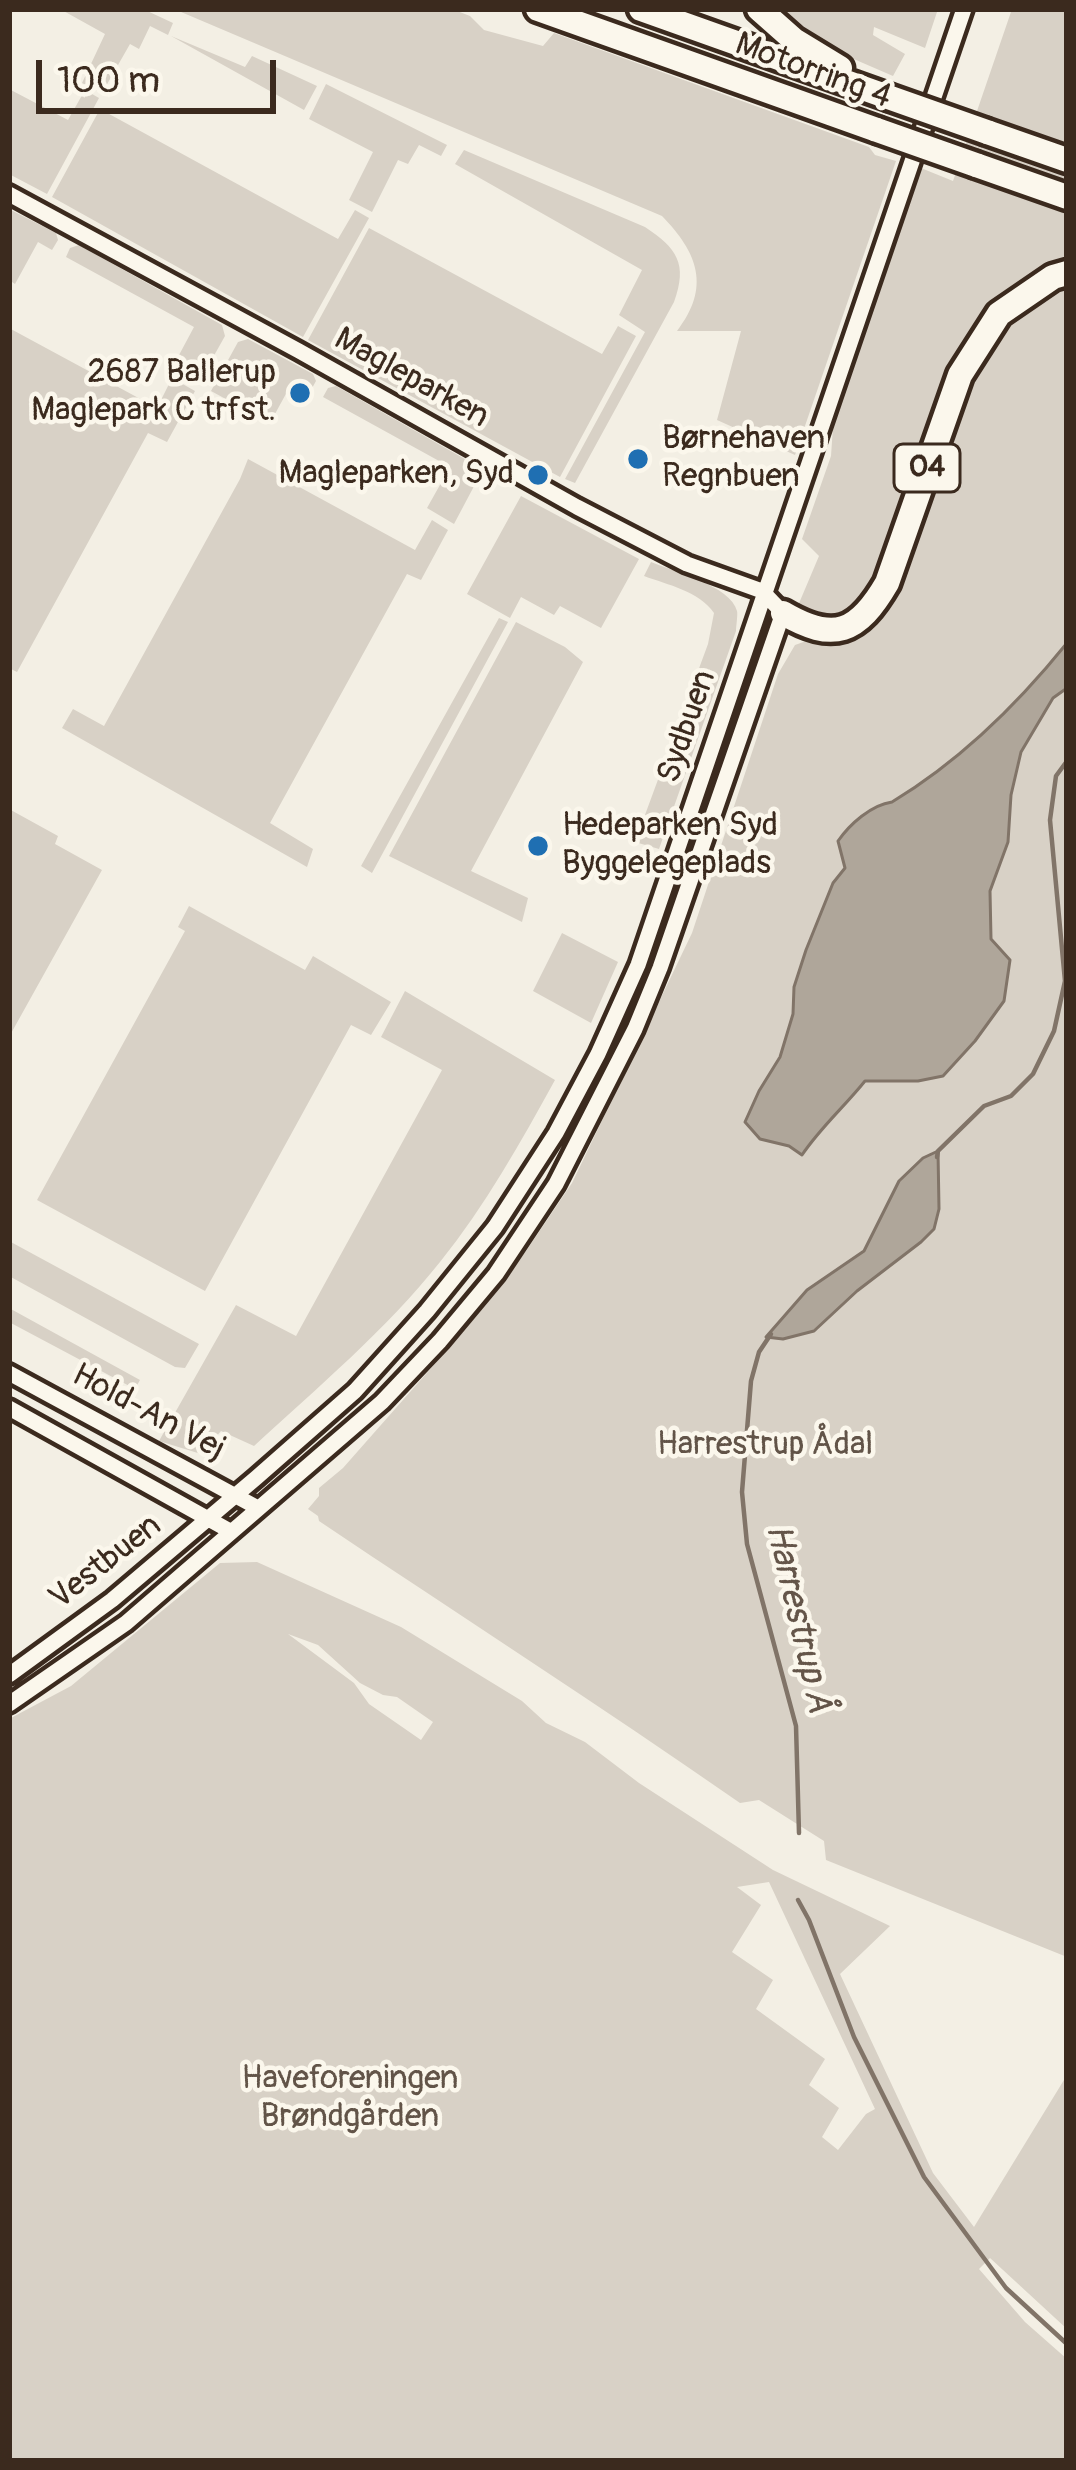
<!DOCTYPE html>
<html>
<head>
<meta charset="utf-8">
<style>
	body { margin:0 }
	#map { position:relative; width:1076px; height:2470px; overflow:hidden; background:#f3efe4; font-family:Pangolin,sans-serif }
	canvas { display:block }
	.frame { position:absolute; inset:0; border:12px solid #3b2a1e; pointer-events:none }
	.scale { position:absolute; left:36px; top:60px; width:240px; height:54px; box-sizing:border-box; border:6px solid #3b2a1e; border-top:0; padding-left:15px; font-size:36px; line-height:42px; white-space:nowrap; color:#3b2a1e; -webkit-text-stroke:9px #fbf7ec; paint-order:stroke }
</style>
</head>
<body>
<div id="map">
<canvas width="1076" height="2470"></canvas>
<div class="frame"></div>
<div class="scale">100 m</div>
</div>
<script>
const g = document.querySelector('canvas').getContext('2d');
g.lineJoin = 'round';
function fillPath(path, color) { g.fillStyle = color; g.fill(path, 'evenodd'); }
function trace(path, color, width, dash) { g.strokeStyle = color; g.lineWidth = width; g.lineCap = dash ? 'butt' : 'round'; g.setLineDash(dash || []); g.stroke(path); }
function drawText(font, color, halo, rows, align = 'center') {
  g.font = font + ' Pangolin,sans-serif'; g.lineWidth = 9; g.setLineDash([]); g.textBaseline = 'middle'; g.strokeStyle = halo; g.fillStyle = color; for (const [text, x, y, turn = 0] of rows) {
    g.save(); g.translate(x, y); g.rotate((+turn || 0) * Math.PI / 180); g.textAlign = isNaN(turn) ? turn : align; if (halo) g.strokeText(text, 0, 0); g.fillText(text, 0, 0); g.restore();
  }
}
fillPath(new Path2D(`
	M60,9H143L173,23L168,35L150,26L139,49L130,44L102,93L82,83L105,34Z
	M174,9H452L470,16L484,30L543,46L554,33L869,147L875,155L896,161L795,455L717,420L741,331H677C711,287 698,253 662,216Z
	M769,9H938L925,48L874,27L873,35L905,54L893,76L819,44Z
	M1012,9H1067V1957L826,1860L824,1841L759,1800L740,1803C601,1706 459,1615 319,1521L318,1516L308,1509L319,1496V1488L343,1468L440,1358L526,1251L572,1183L692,933L778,674L795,645L809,640L818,614L797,608L819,556L802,539L831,456L833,427L916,166L953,181Z
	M171,36L245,67L252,56L317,86L304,110Z
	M326,84L447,145L441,156L419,145L408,164L398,160L372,212L349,200L373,152L309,119Z
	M9,89L68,120L85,90L99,98L47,194L9,174Z
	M100,109L338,239L355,210L369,218L303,337L52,197Z
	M464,150L645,227C677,248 688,264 674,302L575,483L565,479L645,332L619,315L642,270L455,164Z
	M11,210L56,233L58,240L52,250L38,242L15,284L9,280V214Z
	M369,228L602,354L618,326L636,336L560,477L308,340Z
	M79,245L222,325L225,336L198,384L171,370L194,327L66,257L70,248Z
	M9,328L157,408L172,378L195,391L167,442L148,433L17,672L9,668Z
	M248,339L313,374L316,381L311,390L293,381L270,423L211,391L238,342Z
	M336,386L479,467L481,473L454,524L427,508L450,467L323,397L328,388Z
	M248,459L415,550L432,520L448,530L421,580L407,574L270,823L313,849L307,867L62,728L73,709L104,726L240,479Z
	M521,496L639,559L601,628L560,606L554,615L521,597L510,618L467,594Z
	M651,562C673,571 731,586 737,611C738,614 736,627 736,631L659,849L635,842L708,644L714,613C699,591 668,585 644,576Z
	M499,618L508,622L372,873L361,866Z
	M516,622L565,647L583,662L471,871L528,898L522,922L389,856Z
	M9,809L58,836L55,844L102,870L9,1037Z
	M189,906L305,970L313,956L391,1002L371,1035L351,1025L205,1291L37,1200L185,931L178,927Z
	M562,933L618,962L591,1023L533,991Z
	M405,991L555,1080C521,1142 485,1206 440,1262C386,1330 318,1387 254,1446L221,1431L201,1454L159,1441L236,1305L296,1336L442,1070L381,1037Z
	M9,1241L199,1344L185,1368L175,1367L9,1276Z
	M9,1308L140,1380L135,1389L9,1322Z
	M257,1562L401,1627L522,1701L546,1723L585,1742L639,1783L773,1870L890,1926L840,1974L933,2173L974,2227L1067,2075V2329L990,2258L979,2269L1025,2322L1067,2359V2461H9V1719L71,1686L220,1563ZM288,1634L318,1645L360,1683L383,1695L397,1697L433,1722L421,1740L369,1704L354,1683ZM769,1882L875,2109L866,2114L838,2150L822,2137L839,2108L809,2085L825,2059L756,2009L773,1980L732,1952L761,1905L737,1887Z`), '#d8d1c6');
const water = new Path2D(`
	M1067,643V688L1053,698L1021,752L1011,795L1008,842L990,891L991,939L1010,960L1004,1001L975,1041L943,1076L918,1081H865C845,1106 820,1128 802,1155L789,1146L760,1139L745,1122L759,1091L780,1057L793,1014L794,987L806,950L833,883L845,868L838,841C850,824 871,805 892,802C960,761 1017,705 1067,643Z
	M938,1151L939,1209L934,1229L921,1242L857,1291L814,1331L783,1339L766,1337L807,1290L864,1251L899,1181L923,1158Z`);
fillPath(water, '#afa69a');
trace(water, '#817468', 3);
trace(new Path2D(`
	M937,1157L938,1151L984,1106L1011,1096L1033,1074L1054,1031L1065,981L1050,820L1056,776L1067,761
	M771,1334L759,1352L751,1381L742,1492L747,1544L796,1726L799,1833
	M798,1900L809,1920L854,2037L924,2177L1006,2288L1067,2344`), '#817468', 4.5);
const minor = new Path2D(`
	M9,194L299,351L577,507L687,564L762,591L783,613L660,968L635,1029L556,1184L496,1274L440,1341L382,1402L126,1623L9,1704
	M9,1373L258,1508
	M9,1408L230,1531
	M9,1675L112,1600L256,1478L355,1391L427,1311L495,1227L556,1133L598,1054L638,965L964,9`);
const highway = new Path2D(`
	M538,9L877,130
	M641,9L888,97
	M759,9L794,40L840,68
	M987,132L1067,160
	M976,165L1067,197
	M783,613C834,643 858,633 887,583L960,375L999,314L1053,277L1067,273`);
trace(minor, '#3b2a1e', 24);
trace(highway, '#3b2a1e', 33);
trace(minor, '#fbf7ec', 15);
trace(highway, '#fbf7ec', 24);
const highwayBridge = new Path2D(`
	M888,97L987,132
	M877,130L976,165`);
trace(highwayBridge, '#3b2a1e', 33, []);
trace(highwayBridge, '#fbf7ec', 24);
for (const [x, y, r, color] of [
	[300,393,12,"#1f6fb2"],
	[638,459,12,"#1f6fb2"],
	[538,475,12,"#1f6fb2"],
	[538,846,12,"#1f6fb2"]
]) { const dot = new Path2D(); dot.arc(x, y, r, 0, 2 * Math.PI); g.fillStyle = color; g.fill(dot); trace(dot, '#fbf7ec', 4.5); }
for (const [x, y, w] of [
	[927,468,66]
]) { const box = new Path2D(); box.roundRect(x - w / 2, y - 24, w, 48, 9); g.fillStyle = '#fbf7ec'; g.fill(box); trace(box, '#3b2a1e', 3); }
drawText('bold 30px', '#3b2a1e', null, [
	["O4",927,468]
]);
drawText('33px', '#3b2a1e', '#fbf7ec', [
	["Motorring 4",813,72,20],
	["Magleparken",411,379,29],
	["Sydbuen",688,727,-71],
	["Hold-An Vej",148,1413,28],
	["Vestbuen",106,1563,-38]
]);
drawText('33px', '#3b2a1e', '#fbf7ec', [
	["2687 Ballerup",276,374],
	["Maglepark C trfst.",276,412],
	["Børnehaven",662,440,"left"],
	["Regnbuen",662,478,"left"],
	["Magleparken, Syd",514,475],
	["Hedeparken Syd",562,827,"left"],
	["Byggelegeplads",562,865,"left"]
], 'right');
drawText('33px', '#625448', '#fbf7ec', [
	["Harrestrup Ådal",765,1446],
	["Haveforeningen",350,2080],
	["Brøndgården",350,2118]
]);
drawText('italic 36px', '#645549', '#fbf7ec', [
	["Harrestrup Å",797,1619,77]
]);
</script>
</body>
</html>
